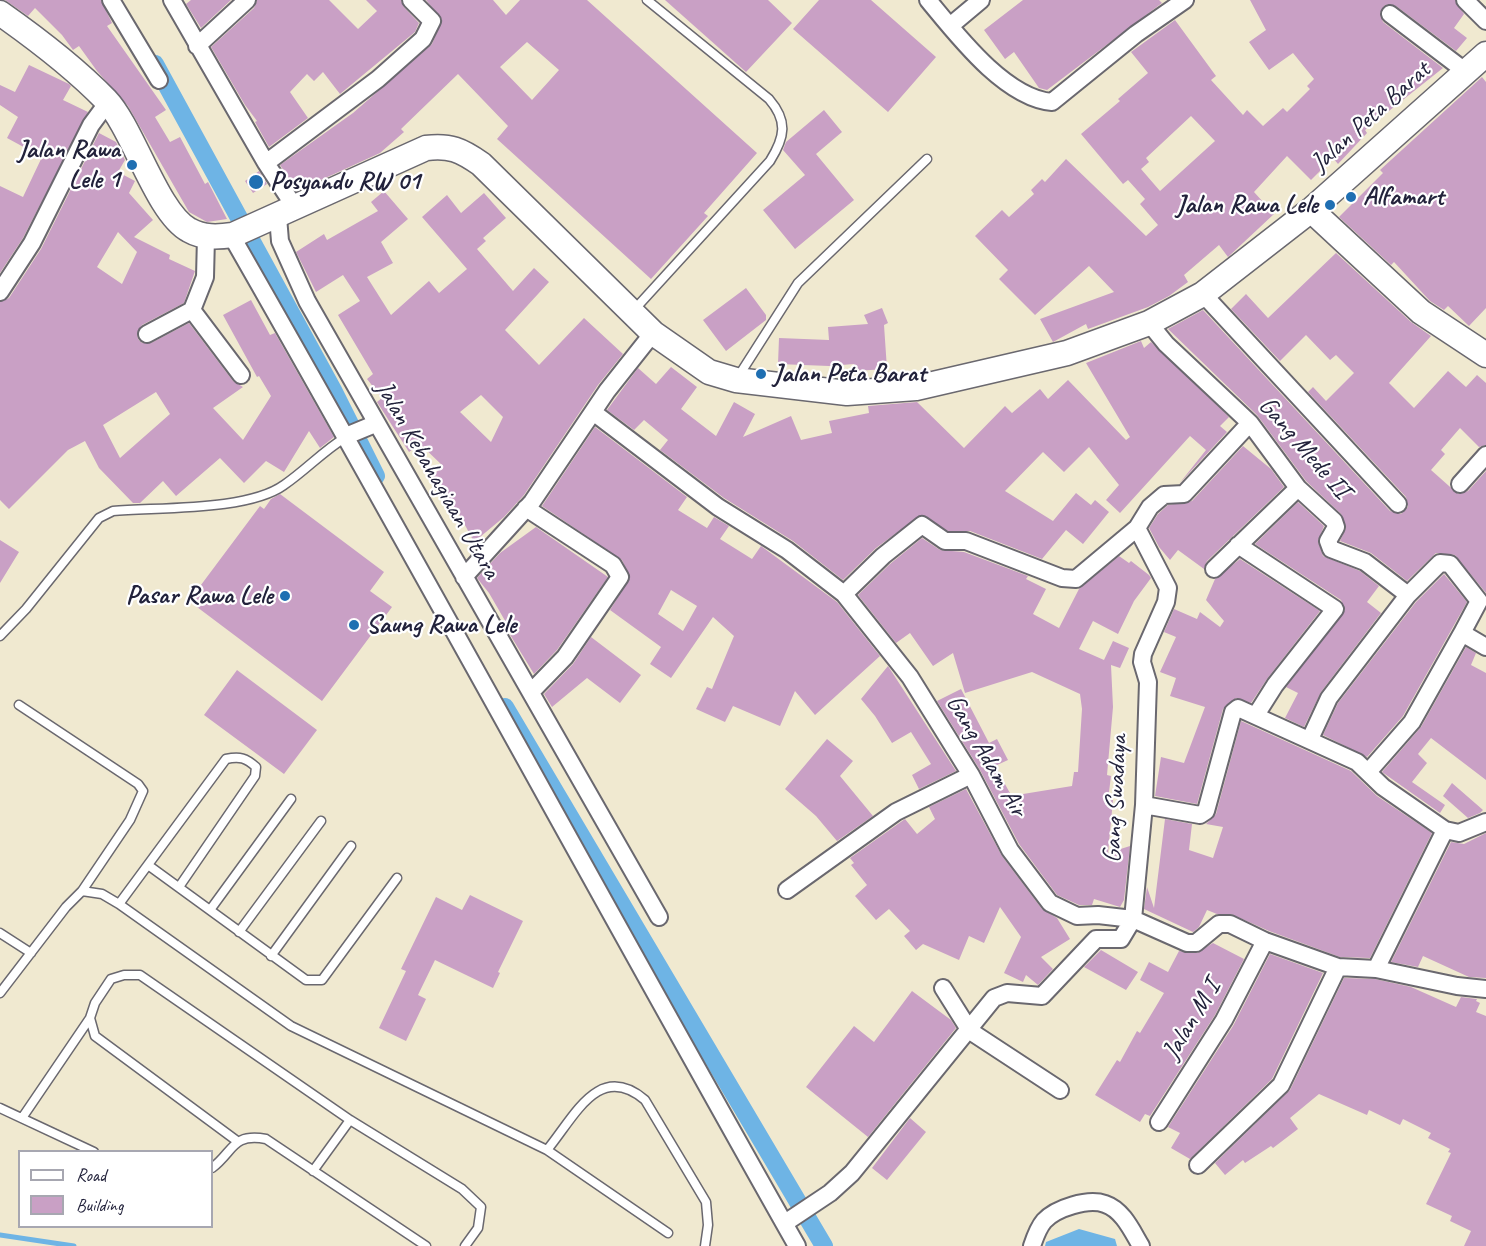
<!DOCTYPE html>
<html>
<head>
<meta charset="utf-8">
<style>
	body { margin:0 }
	#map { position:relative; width:1486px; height:1246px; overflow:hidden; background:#f0e9d0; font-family:Caveat,sans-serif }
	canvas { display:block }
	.legend { position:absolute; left:18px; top:1150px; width:195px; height:78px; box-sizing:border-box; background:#fff; border:2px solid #a7a7b1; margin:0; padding:8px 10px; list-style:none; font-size:18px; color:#22223b }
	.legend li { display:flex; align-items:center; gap:12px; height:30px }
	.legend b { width:30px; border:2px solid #a7a7b1 }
</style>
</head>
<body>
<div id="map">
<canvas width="1486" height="1246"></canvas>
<ul class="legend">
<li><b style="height:8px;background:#fff"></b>Road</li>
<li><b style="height:16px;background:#c9a0c5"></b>Building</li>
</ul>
</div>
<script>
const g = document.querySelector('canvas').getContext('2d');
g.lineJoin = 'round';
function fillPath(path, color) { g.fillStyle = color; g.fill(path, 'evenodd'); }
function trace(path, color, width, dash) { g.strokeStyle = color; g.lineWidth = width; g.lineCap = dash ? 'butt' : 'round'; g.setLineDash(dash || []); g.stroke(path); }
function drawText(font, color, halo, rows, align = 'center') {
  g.font = font + ' Caveat,sans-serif'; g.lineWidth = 4.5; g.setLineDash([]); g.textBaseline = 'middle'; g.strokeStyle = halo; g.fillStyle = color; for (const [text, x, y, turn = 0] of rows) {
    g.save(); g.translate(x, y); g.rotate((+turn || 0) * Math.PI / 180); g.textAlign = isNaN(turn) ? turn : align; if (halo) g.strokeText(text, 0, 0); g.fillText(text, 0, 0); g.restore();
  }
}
fillPath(new Path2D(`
	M1079,1229L1115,1239L1117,1246H1045L1046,1242Z`), '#6eb4e5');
trace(new Path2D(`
	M0,1235L74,1246`), '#6eb4e5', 5);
trace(new Path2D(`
	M155,64L333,390L376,476
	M505,707L824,1246`), '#6eb4e5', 18);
fillPath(new Path2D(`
	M5,0H101L112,23L107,26L166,110L155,117L170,142L180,137L205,184L208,182L227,219L207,222L189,212L128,106L97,71L79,46L73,50L62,35L35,8L28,16Z
	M191,0H231L201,28L186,4Z
	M257,0H329L358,29L377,11L366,0H401L404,7L419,23L415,32L340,94L323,72L314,81L307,74L290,92L308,118L269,147L255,122L257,121L245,105L211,47L254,8Z
	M426,0H493L506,15L520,0H587L757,153L704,213L708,216L651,279L497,139L508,126L458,74L401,129L404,132L380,153L297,191L280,165L353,113L432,44L442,20ZM527,42L559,70L532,100L500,67Z
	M665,0H768L792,23L746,72Z
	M819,0H871L936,57L888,112L793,29Z
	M1023,0H1159L1162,3L1047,90L1039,88L1014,52L1005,59L984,30Z
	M1250,0H1455L1464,14L1454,28L1467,38L1456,51L1396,6L1385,5L1380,13L1383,22L1443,68L1365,130L1367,133L1338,164L1333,158L1311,180L1287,156L1254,192L1274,214L1228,257L1219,245L1184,275L1188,282L1169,296L1148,307L1088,329L1086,324L1053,342L1040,319L1114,292L1089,266L1035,315L999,279L1008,270L975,236L1002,210L1009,217L1034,194L1031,190L1042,179L1045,182L1066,159L1146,236L1158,225L1140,204L1145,199L1128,180L1123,184L1081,134L1120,101L1118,99L1148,73L1131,52L1175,20L1216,76L1211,80L1243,115L1247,110L1263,126L1283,108L1287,112L1310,89L1307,86L1314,79L1293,53L1269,70L1249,42L1266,30ZM1191,116L1215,141L1160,191L1141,169L1149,162L1146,158Z
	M29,65L69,84L71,86L63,100L88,112L23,238L0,273V186L23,197L42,157L7,138L18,117L0,105V85L15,92Z
	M1482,77L1486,82V308L1469,326L1448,306L1444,310L1430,301L1394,262L1391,265L1339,217L1383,173L1380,170Z
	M824,110L842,132L816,154L854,200L795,249L763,210L805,175L783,150L786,142Z
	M99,133L116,142L125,160L118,172L135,181L129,193L153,220L134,237L170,255L169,259L195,271L184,303L142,325L137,333L138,339L142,343H151L189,323L233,381L243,387L213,408L243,440L271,396L259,376L257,377L223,315L251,300L270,335L275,333L334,437L320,448L309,431L284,472L266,461L244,483L220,458L176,496L163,481L140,503H133L99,468L85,441L68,450L9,509L0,500V302L9,298L41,249ZM118,232L137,252L122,284L97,267ZM156,392L170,414L120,458L103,425Z
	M259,171L267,184L253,193L245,181Z
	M384,191L408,219L381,242L393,263L367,277L391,315L429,281L439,293L467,269L422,217L447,195L461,213L484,193L506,218L483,238L486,241L477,249L513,291L534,268L549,282L505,330L539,365L584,318L623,354L598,385L524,495L504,517L474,542L458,512L431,477L443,466L420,444L409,452L377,402L382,398L367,379L373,374L338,315L360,301L343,275L316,292L296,252L324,234L327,240L378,211L371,202ZM481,395L503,417L491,442L460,412Z
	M1336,253L1411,322L1431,336L1389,383L1414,408L1448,371L1466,387L1477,375L1486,383V445L1479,447L1460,428L1441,450L1445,454L1431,470L1458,494L1468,491L1486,471V593L1455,555L1436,553L1407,581L1371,553L1340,541L1346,528L1341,514L1306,481L1257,415L1168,329L1203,310L1390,511L1401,514L1408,507L1406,497L1308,392L1313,387L1326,401L1354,373L1336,355L1330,360L1306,335L1280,361L1231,309L1246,294L1268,318Z
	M746,288L766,315V320L726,351L703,320Z
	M882,308L888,323L884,325L887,369L854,371V364L829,366L778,364L779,338L829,340L828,327L868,324L864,315Z
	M1141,341L1144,348L1151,342L1229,417L1220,426L1227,432L1179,484L1206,450L1190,436L1120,513L1106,500L1119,485L1089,447L1064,472L1043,452L1005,491L1053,521L1076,493L1091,505L1095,500L1109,512L1083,544L1066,530L1042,559L970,531H948L921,515L876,548L843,580L793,541L724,498L660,450L668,440L644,420L634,430L607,410L638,368L656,384L671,367L697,387L681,409L716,436L734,402L755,414L743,437L791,416L801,440L832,433L829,421L869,413L868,406L917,402L964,448L1005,406L1012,413L1040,389L1048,399L1068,380L1126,440L1130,437L1086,363Z
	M595,427L687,497L678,510L707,528L714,517L729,526L720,539L752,559L761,546L837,602L880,656L815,715L795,691L780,726L733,706L725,722L696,709L707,687L712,689L734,636L713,617L671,678L650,664L661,647L610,610L630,578L622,560L542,506ZM671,590L697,606L683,631L658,614Z
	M1243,446L1271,469L1284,487L1207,561L1204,569L1178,550L1170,560L1159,547L1149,528L1158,514L1168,505L1192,501Z
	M280,494L384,572L370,591L392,607L322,701L189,601L260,506L264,509L271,499Z
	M1298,502L1324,526L1318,541L1323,556L1360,571L1379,586L1367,602L1381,613L1321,692L1304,727L1285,718L1298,693L1286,687L1345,610L1341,600L1255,544Z
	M536,527L608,577L557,650L534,674L509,633L511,631L489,593L477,578L500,553Z
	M922,538L940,550L964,552L1028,576L1026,579L1046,589L1033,614L1059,628L1079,589L1119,556L1129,563L1131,561L1149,575L1151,578L1134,601L1118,634L1093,621L1079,649L1104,660L1113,641L1129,648L1120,668L1111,665L1113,707L1107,775L1111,776L1108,800H1113L1108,853L1130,846L1124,900L1120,907L1094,899L1092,905H1079L1057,895L1019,844L980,770L937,701L961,689L989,743L997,739L1008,760L995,766L1011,795L1016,793L1017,795L1072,786L1074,772H1078L1082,709L1080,694L1032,672L965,693L953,653L933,666L910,633L896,643L858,595L890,564Z
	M0,540L19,552L0,583Z
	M1240,559L1320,611L1267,679L1251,703L1236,698L1223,709L1197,804L1155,796L1161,757L1184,763L1205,707L1170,696L1176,678L1160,672L1176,637L1164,632L1174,609L1197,619L1200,612L1220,627L1224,621L1206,600L1215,579Z
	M1444,574L1467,602L1403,716L1367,757L1323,735L1338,703L1416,602Z
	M591,637L641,675L620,703L587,678L552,707L544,694L573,664Z
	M1466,647L1476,653L1471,665L1486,673V780L1431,738L1418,754L1427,763L1412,782L1445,805L1440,813L1382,772L1421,727Z
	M888,666L956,771L919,789L912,775L931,764L911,732L892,743L875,716L861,699Z
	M237,670L317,730L284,774L204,715Z
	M1241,721L1351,771L1377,796L1432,833L1370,958L1340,957L1269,931L1231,914H1217L1207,910L1199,927L1193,932L1144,909L1147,887L1154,908L1165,819L1192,824L1189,850L1213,858L1223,827L1206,824L1216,814Z
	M827,739L853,761L840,776L873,816L837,841L816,816L785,789Z
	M1452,783L1483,810L1480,813L1468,818L1443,796Z
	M966,789L1002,856L1042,909L1057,918L1070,939L1041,957L1053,969L1038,985L1026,975L1023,982L1004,973L1021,937L1000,907L984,943L969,936L959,960L923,944L916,950L904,936L910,931L889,909L876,920L855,896L867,885L851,865L854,863L850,858L905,819L917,834L935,819L929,807Z
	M1486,833V978L1469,977L1423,956L1418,967L1391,962L1451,842L1464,844Z
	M470,895L523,921L498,972L500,973L493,988L435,960L418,995L426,999L406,1041L379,1028L406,971L401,969L436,897L462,910Z
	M1213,943L1244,959L1215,1015L1150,1116L1145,1114L1140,1122L1095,1095L1117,1060L1120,1062L1137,1031L1140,1033L1164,993L1140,980L1149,962L1168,972L1179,951L1197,953Z
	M1101,950L1138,972L1126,990L1084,967Z
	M1270,954L1323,973L1272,1079L1190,1159L1171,1148L1180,1133L1168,1127L1233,1026Z
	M1344,978L1375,979L1411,987L1456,1007L1461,997L1477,999L1476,1001L1480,1003L1476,1012L1486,1016V1246H1464L1471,1231L1450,1221L1452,1216L1426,1204L1451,1153L1448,1152L1450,1149L1428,1138L1431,1133L1403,1119L1400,1125L1369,1110L1367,1115L1319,1094L1290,1118L1298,1129L1273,1148L1271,1146L1245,1163L1243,1160L1225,1175L1215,1163L1290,1090Z
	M912,991L951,1020L956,1028L868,1137L806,1087L854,1026L874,1042Z
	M910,1118L926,1132L887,1180L872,1168Z`), '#c9a0c5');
const lane = new Path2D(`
	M634,310L770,161C785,137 788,121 769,99L647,0
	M738,377L798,283L927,159
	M0,636L26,609L99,518L113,511C159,507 248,511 284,485C306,470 323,451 346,437
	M19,705L138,784L143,791L130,820L82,891
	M148,865L306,980H322L397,878
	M119,904L226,759C240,756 246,758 256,767L255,776L179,887
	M210,910L291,799
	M239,932L321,821
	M0,933L31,953
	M271,956L351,846
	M0,993L66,907L82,891L102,894L119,904L291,1026L547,1150L668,1233
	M0,1108L94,1152
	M22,1118L90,1018
	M237,1141L95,1036L90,1018L95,1003L111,979L124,975H140L350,1120L462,1189L481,1207L478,1228L465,1246
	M547,1150C575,1116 599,1061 645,1100L706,1202L708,1225L705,1246
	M212,1168C234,1151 232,1133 266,1139L426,1246
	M313,1171L350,1120`);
const street = new Path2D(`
	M111,0L159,80
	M172,0L266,163L296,209
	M928,0C957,35 1005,98 1052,102L1136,34L1185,0
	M1465,0L1486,21
	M1390,14L1465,71
	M950,26L981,0
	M197,46L247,0
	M266,163L378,79L423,39L432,21L411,0
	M278,217L280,241L307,301L659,917
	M231,235C423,570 607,910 797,1246
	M0,292L32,243L91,125L108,102
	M1203,294L1398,504
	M192,310L241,375
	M1149,323L1166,344L1250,423L1298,488L1334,521L1336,527L1328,541L1331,549L1365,562L1408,595L1329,698L1310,739
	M147,334L192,310L205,277L206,237
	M593,412L718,507L787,550L844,594L910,677L971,775L1010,850L1050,903L1077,916L1098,915L1133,919L1187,943H1196L1219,924H1230L1265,941L1338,967L1376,969L1457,986L1486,989
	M346,436L375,424
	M1460,484L1486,455
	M526,508L613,565L620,577L565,657L532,691
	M1238,545L1335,609L1275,685L1256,715
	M1214,569L1298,488
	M464,577L532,502L607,391L653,333
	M844,594L883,556L922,525L945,541H966L1062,578L1076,579L1137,528L1150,507L1164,495L1184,494L1250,423
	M1408,595L1440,563L1450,564L1479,601L1462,633L1486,647
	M1369,771L1412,722L1462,633
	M1144,805L1200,815L1206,811L1233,712L1238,708L1357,762L1383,787L1445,830L1459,833L1486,822
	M787,890L896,812L971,775
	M1376,969L1445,830
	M943,988L970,1031L1060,1090
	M1159,1122L1224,1020L1265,941
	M1198,1165L1281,1085L1338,967
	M785,1223L830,1193L852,1173L994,998L1007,993L1042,996L1096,939H1121L1133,919L1144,805L1148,682L1142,662L1143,654L1166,602L1168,588L1137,528
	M1032,1246C1035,1237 1038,1228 1044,1221C1056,1208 1088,1198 1105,1204C1123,1210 1132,1231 1141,1246`);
const secondary = new Path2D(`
	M0,13C37,39 74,67 106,100C133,128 157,213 189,230C203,238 218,237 233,235L426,148C450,145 461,150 481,164L653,333L709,372L736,380L847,393L916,388L1067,353L1149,323L1203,294L1311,210L1486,54
	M1311,210L1421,312L1486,355`);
trace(lane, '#6a686f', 11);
trace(street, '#6a686f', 20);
trace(secondary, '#6a686f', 27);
trace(lane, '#fff', 8);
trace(street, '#fff', 16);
trace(secondary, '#fff', 24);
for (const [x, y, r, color] of [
	[132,165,6,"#1f6fb2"],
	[256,182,8,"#1f6fb2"],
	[1351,197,6,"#1f6fb2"],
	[1330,205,6,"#1f6fb2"],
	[761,374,6,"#1f6fb2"],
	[285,596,6,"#1f6fb2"],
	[354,625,6,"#1f6fb2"]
]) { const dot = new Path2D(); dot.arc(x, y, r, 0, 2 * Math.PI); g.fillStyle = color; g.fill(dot); trace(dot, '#fff', 2); }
drawText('26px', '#22223b', '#fff', [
	["Jalan Peta Barat",1371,117,-42],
	["Gang Mede II",1304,448,49],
	["Jalan Kebahagiaan Utara",437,480,60],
	["Gang Adam Air",986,756,60],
	["Gang Swadaya",1116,799,-87],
	["Jalan M I",1192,1020,-59]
]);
drawText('bold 26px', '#22223b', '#fff', [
	["Jalan Rawa",120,150,"right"],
	["Lele 1",120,180,"right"],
	["Posyandu RW 01",270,182],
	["Alfamart",1363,197],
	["Jalan Rawa Lele",1318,205,"right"],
	["Jalan Peta Barat",773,374],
	["Pasar Rawa Lele",273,596,"right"],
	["Saung Rawa Lele",366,625]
], 'left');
</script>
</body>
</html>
